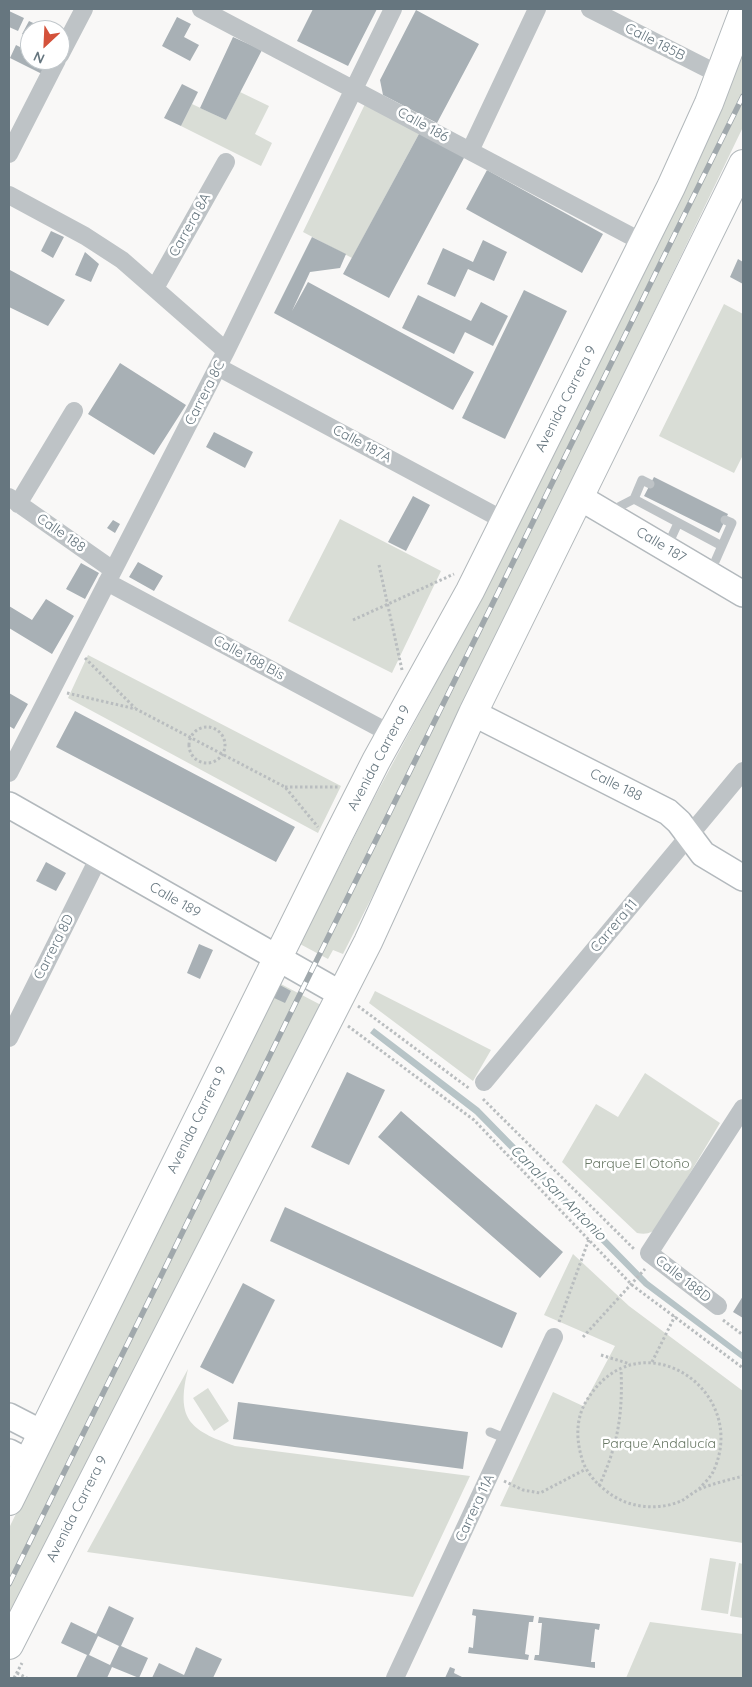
<!DOCTYPE html>
<html>
<head>
<meta charset="utf-8">
<style>
	body { margin:0 }
	#map { position:relative; width:752px; height:1687px; overflow:hidden; background:#f9f8f7; font-family:Quicksand,sans-serif }
	canvas { display:block }
	.frame { position:absolute; inset:0; border:10px solid #66767f; pointer-events:none }
	.north { position:absolute; left:20px; top:20px; width:50px; height:50px; box-sizing:border-box; background:#fff; border:1px solid #c2c8cc; border-radius:50%; rotate:205deg; font-size:14px; font-weight:700; line-height:20px; text-align:center; color:#66767f }
	.north::after { content:''; display:block; margin:auto; width:18px; height:22px; background:#d4523b; clip-path:polygon(50% 0,100% 100%,50% 72%,0 100%) }
</style>
</head>
<body>
<div id="map">
<canvas width="752" height="1687"></canvas>
<div class="frame"></div>
<div class="north">N</div>
</div>
<script>
const g = document.querySelector('canvas').getContext('2d');
g.lineJoin = 'round';
function fillPath(path, color) { g.fillStyle = color; g.fill(path, 'evenodd'); }
function trace(path, color, width, dash) { g.strokeStyle = color; g.lineWidth = width; g.lineCap = dash ? 'butt' : 'round'; g.setLineDash(dash || []); g.stroke(path); }
function drawText(font, color, halo, rows, align = 'center') {
  g.font = font + ' Quicksand,sans-serif'; g.lineWidth = 5; g.setLineDash([]); g.textBaseline = 'middle'; g.strokeStyle = halo; g.fillStyle = color; for (const [text, x, y, turn = 0] of rows) {
    g.save(); g.translate(x, y); g.rotate((+turn || 0) * Math.PI / 180); g.textAlign = isNaN(turn) ? turn : align; if (halo) g.strokeText(text, 0, 0); g.fillText(text, 0, 0); g.restore();
  }
}
fillPath(new Path2D(`
	M743,45V127L375,891L343,954L333,950L328,959L300,944L371,804L455,647L627,300Z
	M240,92L269,106L255,134L272,143L261,166L181,126L192,104L226,120Z
	M366,102L420,132L352,258L303,232Z
	M724,304L743,314V455L734,473L659,436Z
	M340,519L441,571L392,673L288,621Z
	M88,655L341,786L318,833L68,698Z
	M277,982L321,1005L9,1616V1528Z
	M375,991L491,1050L473,1081L369,1003Z
	M645,1073L720,1123L659,1225C653,1233 647,1235 637,1233L562,1162L596,1104L618,1117Z
	M573,1254L629,1306L743,1391V1543L500,1506L553,1392L583,1406L615,1346L544,1315Z
	M188,1369C176,1418 188,1430 235,1446L470,1476L413,1597L87,1552Z
	M208,1388L229,1421L214,1431L193,1398Z
	M710,1558L736,1562L728,1614L701,1610Z
	M739,1563L743,1564V1618L730,1616Z
	M650,1622L743,1634V1678H626Z`), '#d9ddd6');
fillPath(new Path2D(`
	M374,1028L479,1108L648,1281L743,1353V1360L644,1286L475,1114L370,1033Z`), '#b7c4c7');
fillPath(new Path2D(`
	M313,9H377L348,66L297,41Z
	M416,10L479,44L437,123L383,95L380,80Z
	M9,11L24,18L18,31L9,27Z
	M177,17L191,24L184,37L199,45L190,61L162,46Z
	M29,21L48,30H30V37L22,34Z
	M233,37L262,50L226,120L200,108Z
	M16,45L30,52V60L48,61L42,74L10,58Z
	M182,84L198,92L181,126L164,118Z
	M420,132L465,156L389,298L343,274Z
	M487,170L603,234L582,273L466,209Z
	M51,231L64,237L53,258L41,251Z
	M312,237L346,254L340,268L310,272L292,311L308,282L474,372L453,410L274,313Z
	M483,240L507,252L494,281L468,269L455,297L427,284L443,248L473,262Z
	M85,252L99,264L91,282L75,275Z
	M738,259L743,262V284L730,277Z
	M10,270L65,300L48,326L9,307Z
	M524,290L567,311L505,439L462,418Z
	M418,295L471,321L481,302L508,316L493,346L465,332L454,354L402,328Z
	M120,363L186,405L154,455L88,414Z
	M214,432L253,452L245,468L206,447Z
	M654,477L728,514L719,533L644,496Z
	M413,496L430,505L406,551L388,542Z
	M113,520L120,524L115,533L107,528Z
	M138,562L163,576L154,591L129,577Z
	M81,563L99,573L85,599L66,589Z
	M46,599L74,616L52,654L9,628V606L32,620Z
	M9,693L28,704L14,729L9,726Z
	M75,711L295,827L276,862L56,747Z
	M46,862L66,873L56,891L36,881Z
	M199,944L213,950L200,979L187,973Z
	M278,984L291,991L285,1003L272,997Z
	M347,1072L385,1090L349,1165L311,1147Z
	M401,1111L563,1252L540,1278L378,1137Z
	M285,1207L517,1313L502,1348L270,1241Z
	M243,1283L275,1300L233,1384L200,1367Z
	M743,1296V1318L733,1312Z
	M238,1402L468,1432L463,1469L233,1439Z
	M109,1606L134,1618L121,1646L148,1658L139,1678L112,1667L107,1678H76L87,1655L61,1643L71,1622L96,1634ZM98,1636L119,1646L110,1665L89,1655Z
	M473,1609L534,1616L533,1622H529L525,1654L529,1655L528,1660L468,1653L469,1647L473,1648L476,1616L472,1615Z
	M539,1617L600,1624L599,1630L595,1629L591,1662H595V1668L534,1660L535,1655H539L542,1623H538Z
	M196,1647L222,1659L213,1678H152L159,1663L184,1675Z
	M450,1667L455,1669L454,1673L464,1678H445Z`), '#a8b0b5');
const secondary = new Path2D(`
	M579,497L743,594
	M473,713L668,812L679,822L703,854L743,878
	M9,805L341,994
	M9,1416L42,1433
	M9,1452L28,1462`);
const primary = new Path2D(`
	M9,1501L339,834L376,761L470,591L671,187L709,103L743,13
	M9,1645L368,942L473,713L743,164`);
trace(secondary, '#b3b9bd', 28);
trace(primary, '#b2b8bb', 30);
trace(new Path2D(`
	M379,565L402,670
	M353,620L454,574
	M85,658L135,708
	M67,693L136,709L285,787L318,827
	M189 745a18 18 0 1 1 36 0a18 18 0 1 1-36 0Z
	M285,787H339
	M358,1006L470,1089
	M348,1026L474,1120L632,1285L743,1368
	M483,1099L634,1249
	M723,1320L743,1335
	M559,1322L589,1239
	M583,1337L645,1269
	M601,1355L630,1364
	M652,1362L675,1316
	M504,1481L523,1490L540,1493L586,1469
	M599,1486C618,1445 623,1414 621,1369
	M699,1489C703,1484 710,1478 713,1472C752,1389 638,1316 587,1400C575,1419 576,1441 583,1462C588,1475 598,1485 609,1493C629,1508 658,1511 681,1501C687,1498 693,1492 700,1489C714,1483 729,1480 743,1476
	M17,1673L27,1678
	M14,1678L22,1663`), '#b9bdbf', 3, [2.5, 2.5]);
trace(new Path2D(`
	M634,499L722,546
	M609,512L634,499L642,480L650,484
	M667,547L678,523
	M710,573L732,523L725,520
	M490,1432L507,1439`), '#bec3c6', 9);
trace(new Path2D(`
	M201,9L644,243
	M590,9L720,75
	M60,55L84,9
	M470,151L537,9
	M9,154L57,60
	M9,195L85,236L122,260L226,351
	M155,288L226,162
	M218,367L505,521
	M9,497L113,570
	M18,504L74,411
	M107,582L391,734
	M9,773L226,351L393,9
	M9,1038L99,857
	M484,1082L743,771
	M718,1306L649,1253L743,1108
	M395,1678L554,1337`), '#bec3c6', 18);
trace(secondary, '#fff', 25);
trace(primary, '#fff', 28);
const rail = new Path2D(`
	M9,1584L743,96`);
trace(rail, '#a0a8ac', 5.5);
trace(rail, '#fff', 4, [11]);
drawText('14px', '#66767f', '#fff', [
	["Calle 185B",655,42,27],
	["Calle 186",423,125,29],
	["Carrera 8A",190,225,-61],
	["Carrera 8C",205,393,-63],
	["Avenida Carrera 9",566,399,-63],
	["Calle 187A",362,444,28],
	["Calle 188",61,533,35],
	["Calle 187",661,545,31],
	["Calle 188 Bis",249,658,28],
	["Avenida Carrera 9",379,758,-62],
	["Calle 188",616,785,26],
	["Calle 189",175,900,30],
	["Carrera 11",614,926,-50],
	["Carrera 8D",54,947,-63],
	["Avenida Carrera 9",197,1120,-64],
	["Calle 188D",683,1279,38],
	["Carrera 11A",475,1508,-65],
	["Avenida Carrera 9",77,1509,-63]
]);
drawText('14px', '#697865', '#fff', [
	["Parque El Otoño",637,1164],
	["Parque Andalucía",659,1444]
]);
drawText('italic 15px', '#617579', '#fff', [
	["Canal San Antonio",558,1193,45]
]);
</script>
</body>
</html>
